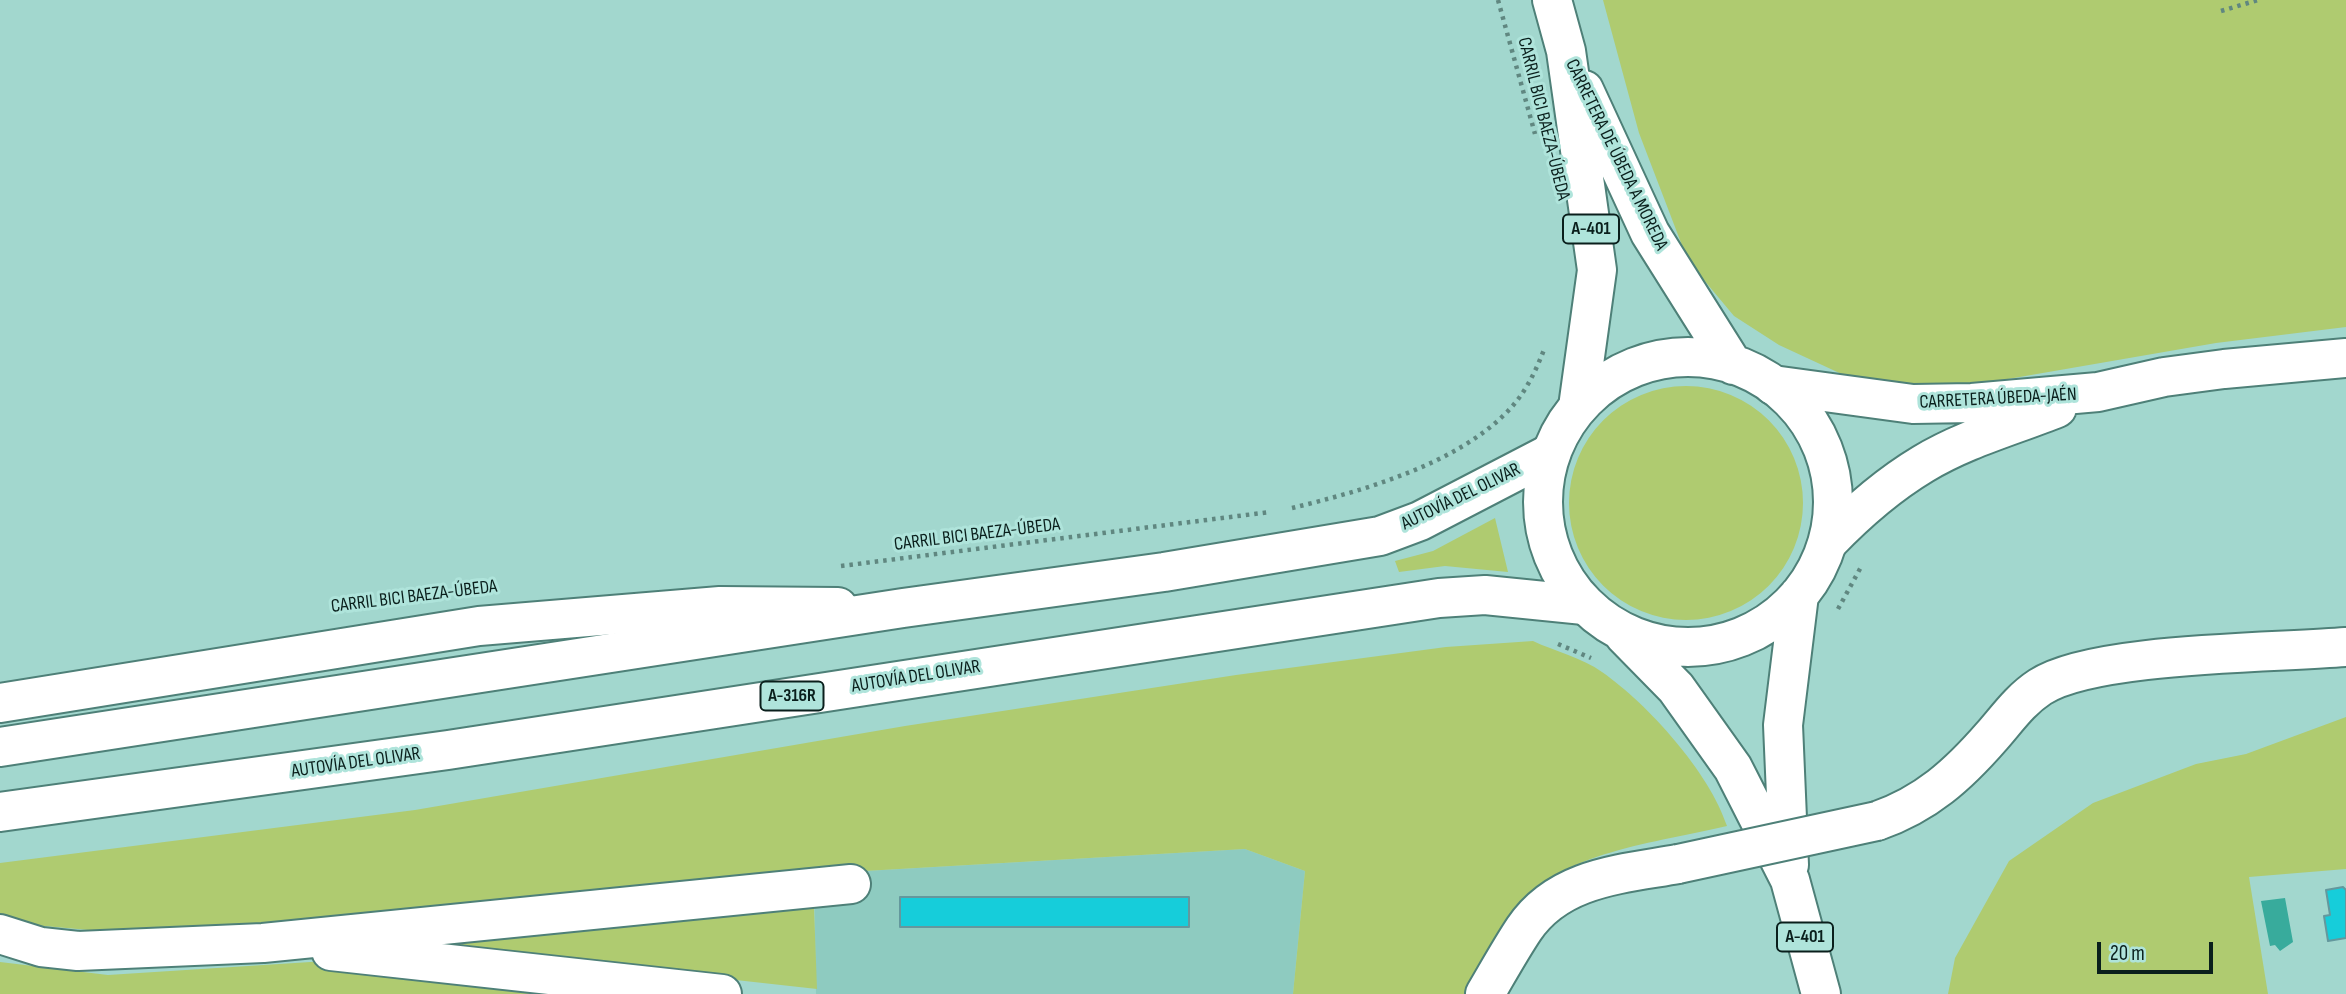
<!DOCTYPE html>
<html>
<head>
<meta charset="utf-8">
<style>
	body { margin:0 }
	#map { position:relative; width:2346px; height:994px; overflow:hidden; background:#a2d7ce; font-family:"Sofia Sans Condensed",sans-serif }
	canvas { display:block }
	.scale { position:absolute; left:2097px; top:942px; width:116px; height:32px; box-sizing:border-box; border:4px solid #0a1f1c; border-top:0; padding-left:9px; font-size:21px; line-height:24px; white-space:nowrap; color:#0a1f1c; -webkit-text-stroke:5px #afe4db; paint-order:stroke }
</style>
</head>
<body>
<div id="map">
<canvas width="2346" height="994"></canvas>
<div class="scale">20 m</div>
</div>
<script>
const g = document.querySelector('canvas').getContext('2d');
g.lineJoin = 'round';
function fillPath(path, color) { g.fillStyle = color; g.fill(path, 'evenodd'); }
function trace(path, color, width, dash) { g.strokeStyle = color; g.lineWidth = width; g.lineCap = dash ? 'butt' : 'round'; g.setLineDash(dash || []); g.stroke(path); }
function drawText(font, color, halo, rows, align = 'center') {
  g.font = font + ' "Sofia Sans Condensed",sans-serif'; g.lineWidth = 6; g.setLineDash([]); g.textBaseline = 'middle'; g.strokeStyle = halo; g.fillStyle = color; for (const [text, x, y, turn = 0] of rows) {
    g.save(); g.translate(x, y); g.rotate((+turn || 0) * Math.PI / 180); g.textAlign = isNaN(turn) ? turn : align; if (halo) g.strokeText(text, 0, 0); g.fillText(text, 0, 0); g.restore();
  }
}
fillPath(new Path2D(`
	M1245,849L1305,871L1293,994H816L814,874Z`), '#8ecbc0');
fillPath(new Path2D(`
	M1603,0H2346V327L2216,343L1956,388L1899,385L1848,377L1779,345L1734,316L1688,261L1639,133Z
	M1569 503a117 117 0 1 1 234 0a117 117 0 1 1-234 0Z
	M1495,518L1508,572L1445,566L1399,572L1395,561L1433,551Z
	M1533,641C1554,651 1583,658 1602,672C1648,704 1710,773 1727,826C1657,843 1559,851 1513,911C1494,936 1480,967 1464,994H1293L1305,871L1245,849L761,877L342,920L100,931L33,925L0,917V863L415,810L905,726L1236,675L1446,647Z
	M2346,717V869L2249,877L2268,994H1948L1955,958L2009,861L2093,803L2196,764L2246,754Z
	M814,907L817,989L402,943Z
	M326,961L587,994H0V962L108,975Z`), '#afcb70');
fillPath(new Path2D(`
	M2285,898L2293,942L2280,951L2275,945L2270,946L2261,901Z`), '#38ab9c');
const building = new Path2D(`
	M2343,887L2346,890V938L2328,941L2324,916L2330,915L2326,890Z
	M900,897H1189V927H900Z`);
fillPath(building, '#16cdda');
trace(building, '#64989d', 2);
const minor = new Path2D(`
	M1773,385L1913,404L1972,403L2098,392L2164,377L2224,369L2346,358
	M1828,542C1856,513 1888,485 1923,464C1964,439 2012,426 2057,408
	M0,703L479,626L720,606L838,607
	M1877,821C1926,804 1958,775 1992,736C2007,719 2020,700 2040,687C2093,652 2276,653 2346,647
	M0,934L41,947L78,951L263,943L851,884
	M331,951L722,994
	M1485,994C1498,972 1510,950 1524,929C1559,877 1622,874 1678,864`);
const major = new Path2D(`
	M1552,0L1566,51L1597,270L1578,407
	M1584,90L1650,233L1733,365
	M1543 502a145 145 0 1 1 290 0a145 145 0 1 1-290 0Z
	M1624,635L1676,688L1733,768L1790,880L1821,994
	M1789,865L1783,725L1799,595`);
const highway = new Path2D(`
	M0,747L903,608L1164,572L1380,536L1420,521L1551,453
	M0,812L448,750L1439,598L1485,595L1584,605`);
trace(minor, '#4e8078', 42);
trace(major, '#4e8078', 42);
trace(highway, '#4e8078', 42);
trace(new Path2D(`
	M1498,0L1535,134
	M2221,11L2258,0
	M1292,508C1362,491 1455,465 1507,412C1525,394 1536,371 1545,347
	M841,566L1270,512
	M1838,609L1861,567
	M1558,644L1591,658`), '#608780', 4.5, [3.5, 5]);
trace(minor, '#fff', 38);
trace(major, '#fff', 38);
trace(highway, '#fff', 38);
const minorBridge = new Path2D(`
	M1678,864L1877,821`);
trace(minorBridge, '#4e8078', 42, []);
trace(minorBridge, '#fff', 38);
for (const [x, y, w] of [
	[1591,229,56],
	[792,696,63],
	[1805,937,56]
]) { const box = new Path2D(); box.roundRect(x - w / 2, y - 14.5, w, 29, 5); g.fillStyle = '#afe4db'; g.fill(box); trace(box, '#0a1f1c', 2); }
drawText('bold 18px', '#0a1f1c', null, [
	["A-401",1591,229],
	["A-316R",792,696],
	["A-401",1805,937]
]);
drawText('19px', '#0a1f1c', '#afe4db', [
	["CARRIL BICI BAEZA-ÚBEDA",1543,119,76],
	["CARRETERA DE ÚBEDA A MOREDA",1616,155,64],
	["CARRETERA ÚBEDA-JAÉN",1998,399,-3],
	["AUTOVÍA DEL OLIVAR",1461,497,-26],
	["CARRIL BICI BAEZA-ÚBEDA",977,535,-7],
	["CARRIL BICI BAEZA-ÚBEDA",414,597,-7],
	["AUTOVÍA DEL OLIVAR",916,677,-9],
	["AUTOVÍA DEL OLIVAR",356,763,-8]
]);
</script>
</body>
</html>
